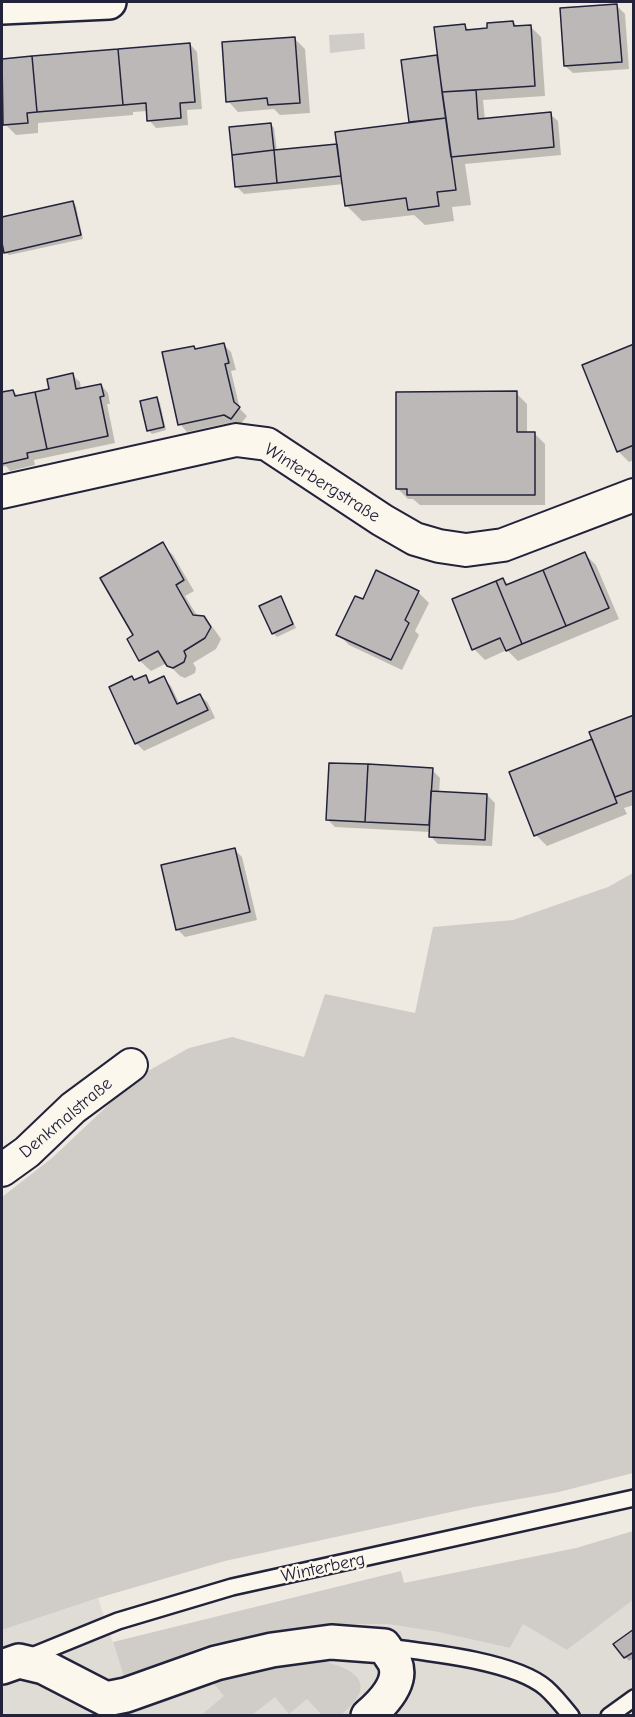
<!DOCTYPE html>
<html>
<head>
<meta charset="utf-8">
<style>
	body { margin:0 }
	#map { position:relative; width:635px; height:1717px; overflow:hidden; background:#eeeae2; font-family:"Comic Neue",sans-serif }
	canvas { display:block }
	.frame { position:absolute; inset:0; border:3px solid #22223b; pointer-events:none }
</style>
</head>
<body>
<div id="map">
<canvas width="635" height="1717"></canvas>
<div class="frame"></div>
</div>
<script>
const g = document.querySelector('canvas').getContext('2d');
g.lineJoin = 'round';
function fillPath(path, color) { g.fillStyle = color; g.fill(path, 'evenodd'); }
function trace(path, color, width, dash) { g.strokeStyle = color; g.lineWidth = width; g.lineCap = dash ? 'butt' : 'round'; g.setLineDash(dash || []); g.stroke(path); }
function drawText(font, color, halo, rows, align = 'center') {
  g.font = font + ' "Comic Neue",sans-serif'; g.lineWidth = 5; g.setLineDash([]); g.textBaseline = 'middle'; g.strokeStyle = halo; g.fillStyle = color; for (const [text, x, y, turn = 0] of rows) {
    g.save(); g.translate(x, y); g.rotate((+turn || 0) * Math.PI / 180); g.textAlign = isNaN(turn) ? turn : align; if (halo) g.strokeText(text, 0, 0); g.fillText(text, 0, 0); g.restore();
  }
}
fillPath(new Path2D(`
	M98,1598L124,1676L210,1644L325,1624H387L438,1632L510,1648L523,1623L567,1650L633,1600V1715H2V1630Z`), '#dfdbd5');
fillPath(new Path2D(`
	M364,33L365,49L330,53L329,35Z
	M633,873V1473L559,1492L474,1507L225,1561L98,1598L2,1630V1197L52,1158L139,1076L189,1048L232,1037L304,1057L325,994L415,1013L433,927L513,920L608,887Z
	M633,1531V1600L567,1650L523,1624L510,1648L438,1632L387,1624H325L210,1644L124,1677L113,1642L401,1571L404,1583L576,1548Z
	M323,1661C361,1671 376,1686 341,1715H322L307,1699L289,1714L275,1697L252,1715L200,1716L224,1696L210,1679L286,1662Z`), '#d0cdc9');
fillPath(new Path2D(`
	M617,6L625,14L629,69L573,73L565,66Z
	M513,22L518,27L530,26L541,37L545,96L483,100L485,120L550,114L558,121L561,155L465,164L471,205L452,207L454,221L425,225L414,215L362,221L346,205L344,184L244,194L237,187L271,124L274,128L277,151L336,145L410,123L403,61L437,56L439,59L465,26L470,31L489,30Z
	M294,38L305,49L310,113L280,115L274,109L238,112L228,101Z
	M190,44L197,52L202,109L187,110L188,125L156,128L149,120L148,111L133,112V115L38,123V133L16,135L7,126H2V60Z
	M73,202L76,206L83,239L9,255L5,252L2,236V218Z
	M223,344L231,352L236,370L231,371L240,409L247,416L239,426L233,422L187,432L180,424L194,347L197,351Z
	M634,346V460L629,462L618,451Z
	M72,375L80,382L81,389L101,385L108,393L110,404H107L115,443L34,460L35,465L10,471L6,466L2,467V394L13,391L19,397L51,390Z
	M516,393L527,404V433H534L545,444V505H420L413,499H408L397,488Z
	M156,399L160,403L166,430L152,434L148,430Z
	M162,544L173,555L194,591L185,596L198,617L203,618L214,629L221,639L216,649L193,663L196,668L195,673L185,678L180,676L167,663L151,671L140,661L135,636Z
	M585,554L596,565L619,619L518,661L507,650L485,660L474,649L503,579L509,585Z
	M418,592L429,603L415,631L419,635L402,670L349,645L338,634L364,601Z
	M280,598L284,602L296,628L277,637L273,633Z
	M145,677L152,683L163,678L171,686L180,705L200,695L208,703L215,718L144,751L136,743L135,681Z
	M634,716V805L624,808L627,814L547,846L536,835L594,740Z
	M432,770L440,778L439,793L487,795L495,803L492,846L438,844L430,836V832L335,827L327,819Z
	M235,850L242,857L257,920L185,937L177,929Z
	M634,1631V1658L629,1661L615,1644Z`), '#0003');
const building = new Path2D(`
	M617,4L622,62L564,66L560,8Z
	M513,21L514,26L531,25L535,86L442,92L434,27L465,24L466,30L487,28V23Z
	M295,37L300,103L268,105L267,98L226,102L222,42Z
	M190,43L195,102L180,103L181,118L147,121L146,103L123,105L118,49Z
	M118,49L123,105L37,112L32,56Z
	M437,55L446,118L409,122L401,60Z
	M32,56L37,112L27,113L28,123L3,125L2,59Z
	M476,90L478,119L551,112L554,147L451,157L442,92Z
	M446,118L456,190L437,192L439,206L408,210L406,198L345,206L335,132Z
	M271,123L274,150L232,155L229,127Z
	M337,144L341,176L277,183L274,150Z
	M274,150L277,183L235,187L232,155Z
	M73,201L81,235L4,253L2,243V217Z
	M224,343L229,363L225,364L234,402L240,407L231,419L224,415L178,425L162,352L194,346L195,349Z
	M634,344V445L617,452L582,365Z
	M73,373L76,389L101,384L104,396L100,397L108,436L47,449L35,392L49,389L47,379Z
	M13,390L15,396L35,392L47,449L27,453L28,458L2,464V392Z
	M517,391V432H535V495H407V489H396V392Z
	M157,397L164,427L147,431L140,401Z
	M163,542L184,580L176,585L193,615L204,616L211,627L205,638L184,651L186,656L184,662L173,668L167,666L158,651L139,661L127,639L133,635L100,578Z
	M585,552L609,608L566,626L543,570Z
	M376,570L419,591L405,620L409,623L391,660L336,635L355,596L363,599Z
	M543,570L566,626L522,644L496,581L503,578L506,585Z
	M496,581L522,644L506,651L500,638L472,650L452,599Z
	M281,596L293,624L272,634L259,606Z
	M146,675L149,683L164,676L177,704L200,694L208,710L135,744L109,687L132,676L134,680Z
	M634,715V790L615,797L589,732Z
	M592,739L617,803L534,836L509,772Z
	M329,763L368,764L365,822L326,820Z
	M368,764L433,768L429,825L365,822Z
	M431,791L487,794L485,840L429,837Z
	M235,848L250,912L176,930L161,865Z
	M634,1629V1652L624,1658L613,1644Z`);
fillPath(building, '#bcb8b8');
trace(building, '#22223b', 1.5);
const service = new Path2D(`
	M386,1647C427,1652 515,1661 546,1688C555,1696 563,1706 571,1716
	M27,1658L118,1621L232,1587L634,1498
	M609,1716L634,1698`);
const minor = new Path2D(`
	M2,492L236,440L267,444L382,520L415,539L439,546L466,550L503,545L634,495
	M2,1170L27,1152L73,1108L131,1065`);
const tertiary = new Path2D(`
	M2,7L109,2
	M2,1667L19,1661L44,1667L106,1699L126,1695L216,1663L272,1650L331,1642L384,1646C387,1651 392,1657 395,1663C403,1683 382,1704 368,1716`);
trace(service, '#22223b', 20);
trace(minor, '#22223b', 36);
trace(tertiary, '#22223b', 38);
trace(service, '#fbf7ec', 15);
trace(minor, '#fbf7ec', 32);
trace(tertiary, '#fbf7ec', 33);
drawText('18px', '#22223b', '#fbf7ec', [
	["Winterbergstraße",322,483,32],
	["Denkmalstraße",66,1118,-40],
	["Winterberg",323,1568,-12]
]);
</script>
</body>
</html>
